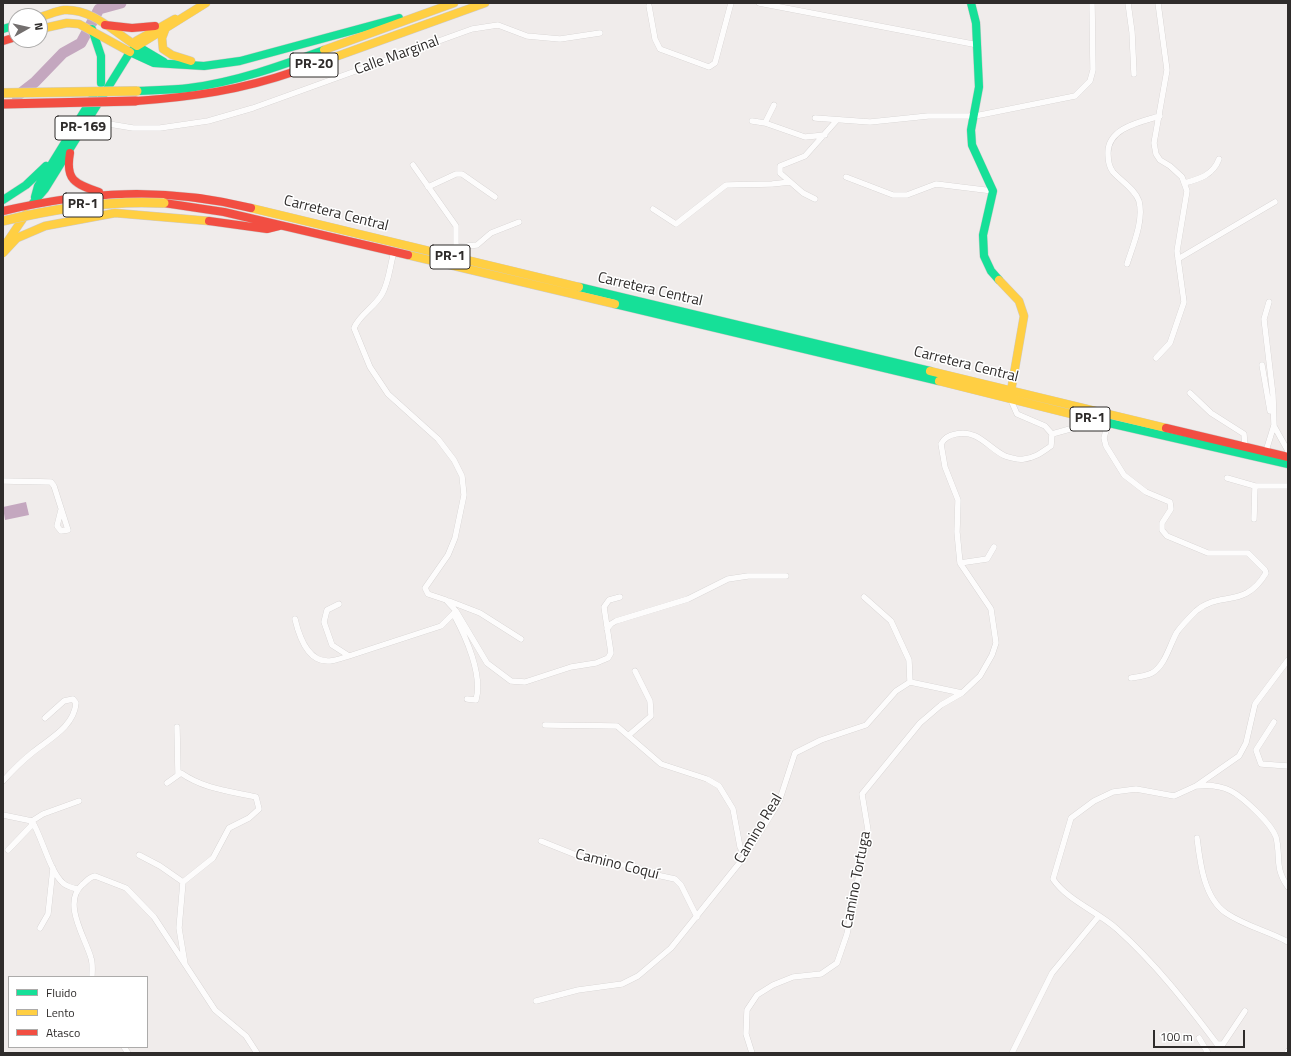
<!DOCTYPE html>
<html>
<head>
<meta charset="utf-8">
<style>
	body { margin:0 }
	#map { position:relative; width:1291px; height:1056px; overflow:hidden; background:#f0eceb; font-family:"Titillium Web",sans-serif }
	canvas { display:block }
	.frame { position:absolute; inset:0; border:4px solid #2f2c2b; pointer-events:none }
	.legend { position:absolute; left:8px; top:976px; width:140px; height:72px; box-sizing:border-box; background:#fff; border:1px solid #acabaa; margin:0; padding:5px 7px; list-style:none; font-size:12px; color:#2f2c2b }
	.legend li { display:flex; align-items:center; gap:8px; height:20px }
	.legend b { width:20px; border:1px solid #acabaa }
	.north { position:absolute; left:8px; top:8px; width:40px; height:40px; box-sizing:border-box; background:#fff; border:1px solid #acabaa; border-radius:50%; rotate:82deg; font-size:11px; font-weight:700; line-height:16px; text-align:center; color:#2f2c2b }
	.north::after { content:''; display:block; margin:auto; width:14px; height:18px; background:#736f6e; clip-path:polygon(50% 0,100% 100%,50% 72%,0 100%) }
	.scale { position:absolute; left:1153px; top:1030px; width:92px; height:18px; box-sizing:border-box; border:2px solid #2f2c2b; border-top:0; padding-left:5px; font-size:12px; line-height:14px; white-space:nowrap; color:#2f2c2b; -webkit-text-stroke:3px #fff; paint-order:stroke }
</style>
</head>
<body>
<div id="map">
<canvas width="1291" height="1056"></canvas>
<div class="frame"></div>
<ul class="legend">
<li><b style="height:5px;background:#16e098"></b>Fluido</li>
<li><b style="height:5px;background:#ffcf43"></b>Lento</li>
<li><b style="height:5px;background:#f24e42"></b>Atasco</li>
</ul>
<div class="north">N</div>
<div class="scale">100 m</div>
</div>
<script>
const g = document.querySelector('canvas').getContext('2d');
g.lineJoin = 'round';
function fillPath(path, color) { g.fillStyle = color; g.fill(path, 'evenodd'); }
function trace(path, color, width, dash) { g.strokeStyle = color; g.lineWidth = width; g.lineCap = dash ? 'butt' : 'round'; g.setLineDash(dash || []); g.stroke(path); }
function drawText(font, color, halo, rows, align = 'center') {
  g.font = font + ' "Titillium Web",sans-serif'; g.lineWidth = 3; g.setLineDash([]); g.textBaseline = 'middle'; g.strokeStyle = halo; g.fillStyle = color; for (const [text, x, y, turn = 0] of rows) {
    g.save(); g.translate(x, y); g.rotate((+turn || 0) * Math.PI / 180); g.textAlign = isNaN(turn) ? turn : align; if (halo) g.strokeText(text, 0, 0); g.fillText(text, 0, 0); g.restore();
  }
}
fillPath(new Path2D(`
	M26,502L29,515L5,520L3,507Z`), '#c4a7bf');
trace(new Path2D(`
	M17,96L35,82L63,53L81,43L99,9L121,3`), '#c4a7bf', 11);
const street = new Path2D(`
	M759,3L978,45
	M1128,3L1132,32L1134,74
	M649,6L655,39L660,49L709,67L715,63L731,3
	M815,118L870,122L928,116H975L1075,96L1090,81L1093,70L1092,3
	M85,120L133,128H160L208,121L253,108L472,29L498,25L527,36L560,39L600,33
	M752,121L765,123L805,137L825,135
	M765,123L774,105
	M413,165L456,226V247
	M846,177L893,195H907L936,184L993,191
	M1184,183C1200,179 1213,175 1219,159
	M428,187L456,174H462L495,197
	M815,199L803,193L780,173V166L805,156L837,120
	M653,209L676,224L726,185L772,184L790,182
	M394,252C390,265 389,282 382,294C374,308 360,314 354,328L370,367L388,394L438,439L454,460L462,476L464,495L455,538L448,555L425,588L428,594L446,600L456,611L487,663L511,681L525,682L571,667L596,663L608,658L611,653L604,607L609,600L620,597
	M441,253L456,247L477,245L491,233L519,222
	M1178,259L1275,202
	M1127,264C1133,245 1144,221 1139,201C1135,189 1121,181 1113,172C1109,167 1108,160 1108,154C1107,128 1140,122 1160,116
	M1269,302L1264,319L1273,395L1274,426L1288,451
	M1156,358L1170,343L1184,302L1177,251L1187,191L1182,177L1170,166L1160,160L1156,154L1154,143L1167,70L1158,3
	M1262,365L1270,411
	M1190,393L1211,413L1244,434L1245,447
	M1010,398L1017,414L1045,426L1052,434
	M1052,434L1070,429L1108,423L1104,438L1106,446L1124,475L1146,492L1170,502L1171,509L1162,523V530L1167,536L1208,553H1248L1265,570L1266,573C1244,610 1220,590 1196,611C1190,617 1182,625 1177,632C1170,644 1165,666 1152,673C1146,676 1138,677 1131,678
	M1266,451L1274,425
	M1227,478L1255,486H1288
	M3,481L51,482L54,486L68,530L61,531L57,526L61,510
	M1254,519L1255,486
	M960,563L987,559L994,547
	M864,597L891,621L909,660L910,682
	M449,601L480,613L521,639
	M339,604L327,610L324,622L332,645L349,656L441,626L456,611
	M454,615C466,637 483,675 476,700L467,699
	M295,619C299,636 308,663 330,661C337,660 343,658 349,656
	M607,629L611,624L616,621L688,599L728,579L748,576H786
	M1274,722L1256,750L1261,764L1288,766
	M545,725L617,726L661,764L707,779L719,786L733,809L740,847L745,856
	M177,727L178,774
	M629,735L651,716L650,701L635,671
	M3,781C12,771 22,761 32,753C49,739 74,727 76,703L73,699L64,701L45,718
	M167,783L181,773C204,789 229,791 256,797L259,809L249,818L229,828L213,858L183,882L179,928L185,964
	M1197,786C1226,783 1238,793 1258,813C1264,819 1273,829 1276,837C1281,857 1274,867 1288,887
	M3,815L32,821C42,837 50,872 63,883C66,886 73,888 77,889
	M1197,838C1200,863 1204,898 1226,913C1245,926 1268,931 1288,942
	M541,841L581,857L605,863L633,866L652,874L675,879L681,885L697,917
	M8,850L31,826L32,821L43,814L79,801
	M139,855L160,866L183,882
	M40,928L48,914L53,868
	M92,977C92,971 93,964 91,958C85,937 62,903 82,885C87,881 89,877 95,876L126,888L154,917L215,1010L246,1036L257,1053
	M536,1001L578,990L622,984L638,976L671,948L745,856L779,802L795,753L821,740L866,725L896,691L910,682L962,693
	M1245,1011L1223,1044H1217C1187,1004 1155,963 1117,929C1097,911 1068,901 1053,879L1071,818L1094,801L1113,792L1136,789L1174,796L1196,786L1239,756L1246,743L1255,704L1288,660
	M1199,1038L1208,1053
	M124,1047L128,1053
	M752,1053L746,1034L747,1010L757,995L773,985L793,977L821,974L837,963L847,934L868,830L862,794L920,723L941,705L962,693L980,676L992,655L996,643L991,609L960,563L957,532L958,500L945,467L941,444C944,438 950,435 956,434C978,429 988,448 1005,456C1011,458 1018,460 1024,459C1035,458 1042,452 1051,446L1052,434
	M1012,1053L1052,973L1099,916
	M1287,1053L1288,1051`);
const fast = new Path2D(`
	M971,3L976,23L979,87L971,130L972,145L993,191L983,235L984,256L991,271L999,280
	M3,29L16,25
	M92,29L101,56V83
	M130,52L154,63L204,66L240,61L399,18
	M137,91C154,90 172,90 189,88C236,82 280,66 324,50
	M35,197L38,186L93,97
	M3,200L26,185L46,166
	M33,203L45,189L130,52L137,46L164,62
	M579,287L930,371
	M615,304L939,381
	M1087,418L1288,464`);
const slow = new Path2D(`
	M40,17C48,15 56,11 64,10C92,8 115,33 137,46L206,3
	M40,29L67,23L79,24L130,52
	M165,30L162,38L163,49L172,55L191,61
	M136,41L175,19
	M324,50L454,3
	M296,71L485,3
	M251,208L579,287
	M3,248L26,214
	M3,253L17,238L45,226L115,213L209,221
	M408,255L615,304
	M999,280L1019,301L1024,316L1011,391
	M930,371L1166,428
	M939,381L1087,418`);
const jam = new Path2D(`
	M105,25L132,28L155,26
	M3,41L16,37
	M136,101C193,97 241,90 296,71
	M70,153C65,180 75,184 99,192
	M164,203L224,212L408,255
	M3,211C88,191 165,187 251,208
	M209,221L267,229L279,226
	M1166,428L1288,457`);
trace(street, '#cdcac9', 6);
trace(fast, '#cdcac9', 9);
trace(slow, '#cdcac9', 9);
trace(jam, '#cdcac9', 9);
trace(street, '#fdfcfc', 5.5);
trace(fast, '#16e098', 8);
trace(slow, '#ffcf43', 8);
trace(jam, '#f24e42', 8);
const slowBridge = new Path2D(`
	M3,93L137,91
	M3,221C56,208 109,200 164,203`);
const jamBridge = new Path2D(`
	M3,104L136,101`);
trace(slowBridge, '#cccac9', 10, []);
trace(jamBridge, '#cccac9', 10, []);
trace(slowBridge, '#ffcf43', 9);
trace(jamBridge, '#f24e42', 9);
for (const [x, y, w] of [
	[314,65,48],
	[83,128,56],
	[83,205,40],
	[450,257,40],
	[1090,419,40]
]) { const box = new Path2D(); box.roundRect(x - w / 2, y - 12, w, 24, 3); g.fillStyle = '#fff'; g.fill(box); trace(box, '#2f2c2b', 1); }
drawText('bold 14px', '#2f2c2b', null, [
	["PR-20",314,65],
	["PR-169",83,128],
	["PR-1",83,205],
	["PR-1",450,257],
	["PR-1",1090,419]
]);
drawText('15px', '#2f2c2b', '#fff', [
	["Calle Marginal",397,56,-20],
	["Carretera Central",336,214,14],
	["Carretera Central",650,290,13],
	["Carretera Central",966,365,14],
	["Camino Real",759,829,-59],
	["Camino Coquí",617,865,14],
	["Camino Tortuga",857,880,-79]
]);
</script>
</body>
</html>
